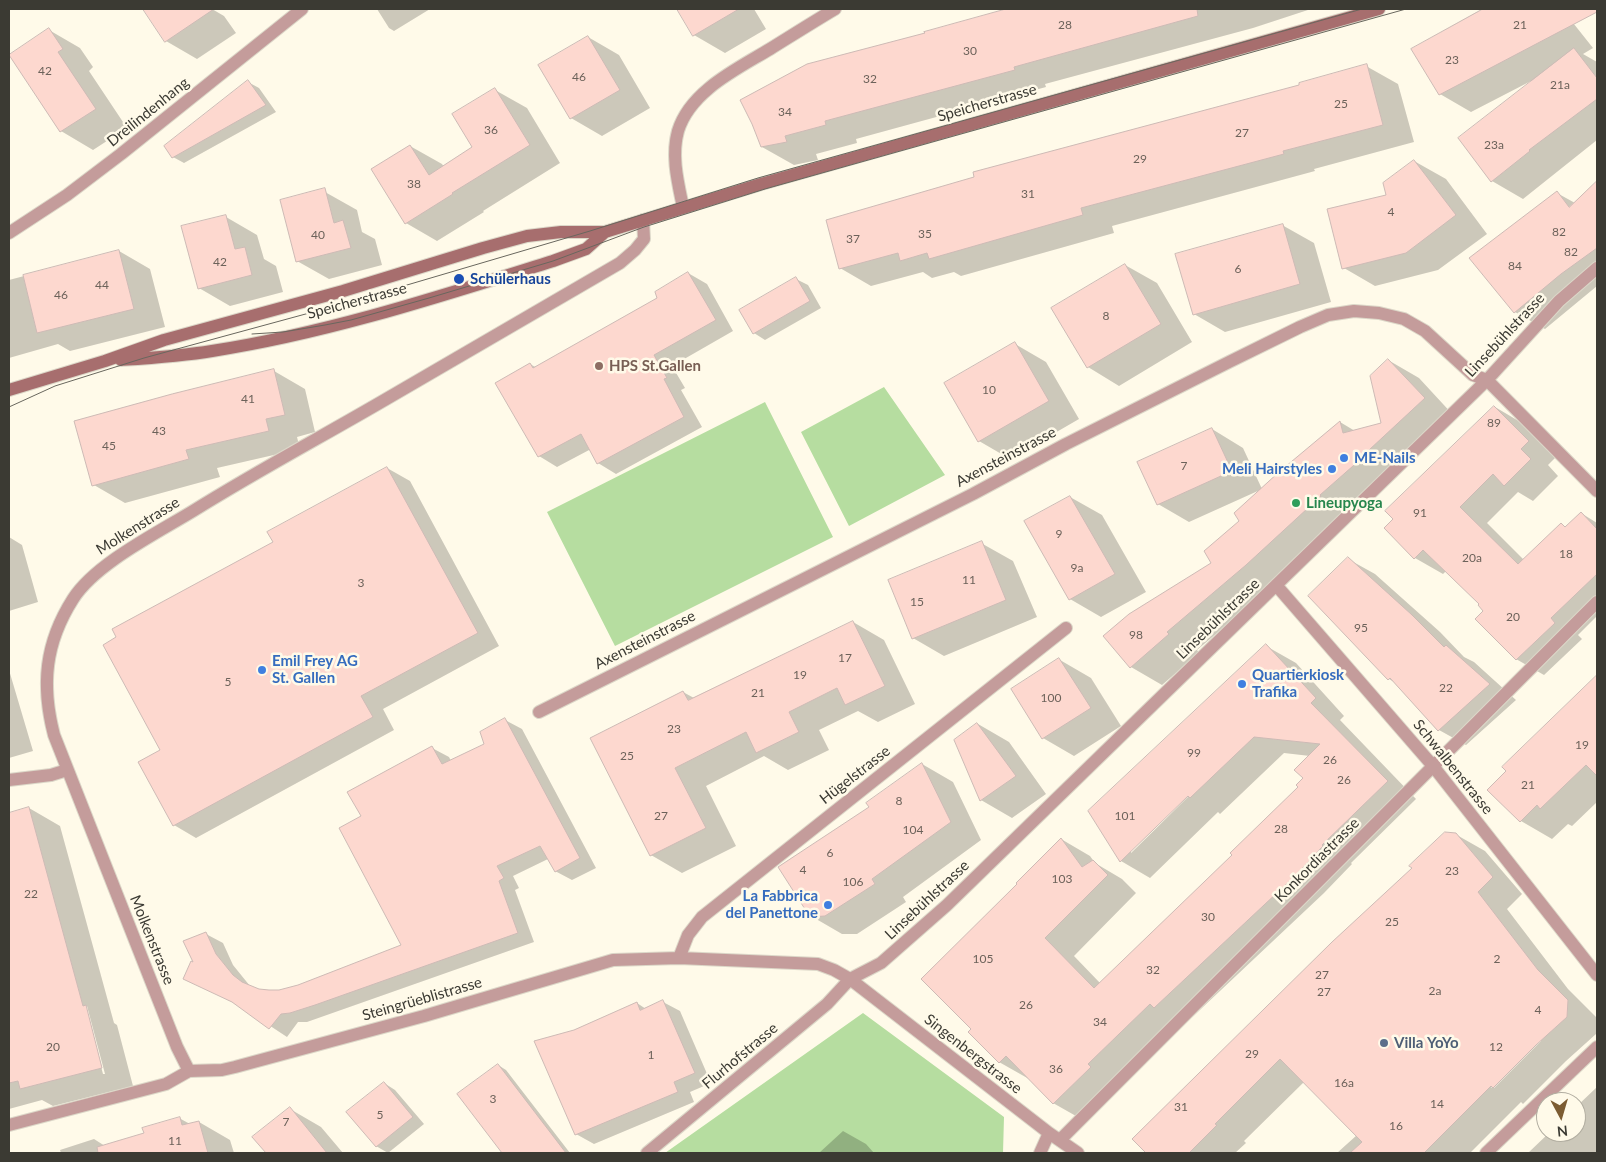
<!DOCTYPE html>
<html>
<head>
<meta charset="utf-8">
<style>
	body { margin:0 }
	#map { position:relative; width:1606px; height:1162px; overflow:hidden; background:#fffae9; font-family:Lato,sans-serif }
	canvas { display:block }
	.frame { position:absolute; inset:0; border:10px solid #3b3a33; pointer-events:none }
	.north { position:absolute; left:1536px; top:1092px; width:50px; height:50px; box-sizing:border-box; background:#fffae9; border:1px solid #b1ada0; border-radius:50%; rotate:174deg; font-size:14px; font-weight:700; line-height:20px; text-align:center; color:#3b3a33 }
	.north::after { content:''; display:block; margin:auto; width:18px; height:22px; background:#7c5c32; clip-path:polygon(50% 0,100% 100%,50% 72%,0 100%) }
</style>
</head>
<body>
<div id="map">
<canvas width="1606" height="1162"></canvas>
<div class="frame"></div>
<div class="north">N</div>
</div>
<script>
const g = document.querySelector('canvas').getContext('2d');
g.lineJoin = 'round';
function fillPath(path, color) { g.fillStyle = color; g.fill(path, 'evenodd'); }
function trace(path, color, width, dash) { g.strokeStyle = color; g.lineWidth = width; g.lineCap = dash ? 'butt' : 'round'; g.setLineDash(dash || []); g.stroke(path); }
function drawText(font, color, halo, rows, align = 'center') {
  g.font = font + ' Lato,sans-serif'; g.lineWidth = 5; g.setLineDash([]); g.textBaseline = 'middle'; g.strokeStyle = halo; g.fillStyle = color; for (const [text, x, y, turn = 0] of rows) {
    g.save(); g.translate(x, y); g.rotate((+turn || 0) * Math.PI / 180); g.textAlign = isNaN(turn) ? turn : align; if (halo) g.strokeText(text, 0, 0); g.fillText(text, 0, 0); g.restore();
  }
}
fillPath(new Path2D(`
	M884,387L945,475L849,526L801,432Z
	M765,402L833,537L615,646L547,512Z
	M863,1013L1004,1117L1003,1153H665Z`), '#b6dda0');
fillPath(new Path2D(`
	M145,9H212L224,16L236,33L197,59L166,41Z
	M377,9H430L394,31L389,28Z
	M679,9H754L766,29L725,53L694,35Z
	M1011,9H1311L1253,28L1045,84L1046,87L856,139L857,143L816,154L818,160L794,165L762,147L808,66Z
	M1486,9H1562L1593,48L1583,54L1597,62V140L1523,199L1492,181L1531,81L1471,112L1440,94L1412,49L1477,12Z
	M49,30L80,48L93,67L89,71L127,128L93,150L61,131L11,55Z
	M588,37L619,55L650,108L602,136L571,118Z
	M1366,66L1398,84L1414,142L1314,169L1315,171L1112,226L1114,233L961,276L954,272L932,278L923,272L871,286L840,268L976,178L1301,86Z
	M248,82L259,88L276,112L184,163L173,157Z
	M495,90L527,108L560,163L483,211L484,212L437,241L406,223L410,146L442,164L444,167L474,147Z
	M1414,161L1446,179L1487,234L1438,270L1375,286L1344,268L1388,196Z
	M1593,186L1597,189V286L1545,329L1515,312L1557,193L1575,203Z
	M325,192L357,210L362,232L375,239L382,265L329,279L297,261Z
	M226,217L257,235L264,259L276,266L283,292L230,306L199,288Z
	M1282,225L1314,243L1331,302L1225,332L1194,314Z
	M119,251L150,269L165,327L70,351L58,344L9,358V280Z
	M1125,265L1157,283L1192,342L1119,386L1088,367L1053,308Z
	M688,273L707,284L733,331L672,366L685,388L681,390L702,427L616,474L598,463L591,449L557,467L539,456L530,364L537,368L658,299Z
	M796,279L808,285L821,308L765,340L754,333Z
	M1015,344L1046,362L1079,419L1010,459L979,441Z
	M1388,360L1419,378L1455,417L1277,582L1197,650L1199,653L1162,685L1131,667L1212,563L1260,490L1189,522L1158,504L1212,429L1243,448L1262,489L1340,422L1355,431L1383,423Z
	M274,371L305,389L315,432L297,437L300,449L217,468L220,477L125,503L94,485Z
	M1495,407L1522,423L1556,457L1548,465L1558,476L1533,501L1518,492L1487,523L1524,560L1561,524L1566,527L1581,513L1597,523V616L1578,635L1582,639L1544,675L1516,659L1480,604L1446,571L1443,574L1415,558Z
	M387,468L410,481L499,646L383,709L394,730L196,838L174,825L162,750L274,542Z
	M1070,497L1102,515L1146,592L1101,617L1070,599Z
	M9,537L22,545L38,602L9,611Z
	M981,543L1013,561L1037,617L944,656L913,638Z
	M1348,559L1375,574L1440,632L1464,657L1474,662L1516,700L1466,745L1439,730L1399,685L1389,679Z
	M853,622L884,640L915,704L878,722L858,711L819,730L829,750L788,770L764,756L706,786L736,846L682,873L651,855L683,692L694,698Z
	M1266,646L1296,663L1344,716L1340,720L1416,799L1351,863L1352,864L1324,893L1083,1120L1053,1103L1029,1079L999,1062L973,1029L1019,884L1061,839L1090,856L1095,863L1122,879L1136,893L1074,956L1100,983L1233,855L1300,787L1305,778L1310,756L1284,753L1220,814L1218,812L1150,878L1121,861ZM1192,791L1193,792L1131,853V850Z
	M1060,660L1091,678L1121,726L1074,756L1043,738Z
	M9,670L33,751L9,758Z
	M1597,676V802L1572,826L1568,824L1552,839L1521,821L1508,771L1503,767Z
	M505,720L522,729L596,868L572,880L555,871L548,859L513,876L519,888L515,890L534,942L307,1022H298L287,1037L240,1006L185,978L195,965L206,934L223,943L233,965L250,986L259,990L280,991L299,986L403,945L363,817L432,748L449,757L451,761L486,745Z
	M978,724L1009,742L1046,794L1012,818L981,800L956,740Z
	M922,764L953,782L981,840L903,897L906,902L857,934H842L811,916L871,807Z
	M29,808L60,826L114,1023L117,1025L133,1086L53,1106L42,1100L9,1109V814ZM85,1006H87L105,1074H103Z
	M1455,834L1485,851L1522,894L1507,909L1568,989L1597,1018L1596,1034L1566,1061L1523,1104L1521,1102L1470,1153H1337L1357,1135L1304,1082L1244,1141L1246,1143L1235,1153H1148L1134,1139ZM1539,1039L1541,1041L1494,1088H1491Z
	M663,1002L680,1011L711,1083L690,1092L694,1102L594,1144L576,1134L574,1031L637,1003L646,1009Z
	M498,1065L506,1070L570,1153H503L459,1095Z
	M384,1083L395,1090L424,1124L388,1153L376,1146Z
	M1597,1087V1153H1528L1550,1132H1576V1107Z
	M290,1109L321,1127L343,1153H267L254,1137Z
	M179,1118L190,1124L199,1122L230,1140L234,1153H61L60,1150L94,1139L105,1146L145,1134Z
	M843,1131L866,1144L874,1153H819Z`), '#0003');
const building = new Path2D(`
	M143,9H214L165,42Z
	M677,9H739L693,36Z
	M1006,9H1197L1198,16L1014,67L1015,70L825,121L826,125L785,136L787,142L761,147L752,124L740,100L807,64L925,33L924,32Z
	M1483,9H1597V12L1439,95L1411,49Z
	M49,28L63,49L58,52L96,109L60,132L9,55Z
	M588,36L620,90L570,119L538,65Z
	M1574,48L1597,78V99L1529,150L1530,151L1491,182L1458,138Z
	M1367,64L1383,125L1283,151L1284,154L1081,208L1083,215L929,259L927,253L900,261L898,253L839,269L826,220L974,177L973,172L1299,85V83Z
	M248,80L266,105L172,158L164,146Z
	M495,88L530,145L452,193L453,194L405,224L371,169L410,145L429,175L472,147L452,114Z
	M1414,160L1456,215L1406,253L1342,269L1327,209L1386,195L1383,183Z
	M1597,181V248L1561,274L1514,313L1469,258L1557,191L1569,207Z
	M325,188L334,223L343,220L351,248L296,262L280,200Z
	M226,215L235,249L245,247L252,275L198,289L181,226Z
	M1283,224L1300,284L1193,315L1175,254Z
	M119,250L134,309L37,333L23,275Z
	M1125,264L1161,324L1087,368L1051,308Z
	M688,272L716,320L654,355L667,378L664,379L684,417L597,464L581,434L538,457L495,383L530,363L533,368L657,298L655,292Z
	M796,277L810,301L753,334L739,310Z
	M1015,342L1049,401L978,442L944,383Z
	M1388,359L1425,398L1369,450L1370,451L1320,495L1321,496L1246,565L1167,632L1169,634L1130,668L1103,636L1129,614L1211,563L1204,551L1239,521L1234,513L1279,472L1340,421L1343,433L1381,423L1370,376Z
	M274,369L285,415L266,419L269,431L186,450L189,459L92,486L74,421L172,394Z
	M1494,406L1529,441L1521,449L1531,459L1504,486L1493,474L1460,507L1518,564L1561,523L1565,527L1581,512L1597,529V574L1551,618L1555,623L1516,660L1475,619L1483,611L1478,605L1479,604L1423,550L1414,559L1384,528L1393,519L1385,511Z
	M1212,428L1232,471L1157,505L1137,462Z
	M387,467L478,633L361,696L373,717L173,826L138,762L160,750L103,645L116,637L112,629L273,542L267,532Z
	M1070,496L1115,574L1069,600L1024,521Z
	M982,541L1006,600L912,639L888,580Z
	M1348,557L1412,615L1444,647L1446,645L1490,684L1438,731L1390,678L1388,680L1308,596Z
	M853,621L885,686L845,705L837,688L789,712L799,732L756,753L746,732L675,768L706,828L650,856L590,738L683,691L688,700Z
	M1266,644L1316,698L1311,703L1388,781L1322,845L1323,846L1295,876L1154,1008L1150,1004L1088,1064L1091,1067L1053,1104L1006,1056L999,1063L968,1032L971,1029L921,979L1017,884L1016,883L1061,838L1082,867L1093,860L1108,875L1045,938L1094,988L1232,855L1230,853L1298,787L1296,785L1303,778L1294,770L1320,744L1254,737L1190,798L1188,796L1120,862L1088,811Z
	M1059,658L1091,708L1042,739L1011,689Z
	M1597,675V776L1586,765L1540,809L1537,805L1520,822L1487,790L1506,771L1502,767Z
	M505,718L580,858L555,872L540,846L497,866L504,878L499,881L518,933L315,1005L290,1013L281,1014L269,1029L232,1002L183,979L191,961L193,962L183,941L206,932L216,954L233,975L242,982L259,989L269,990H279L298,985L401,945L339,828L361,816L347,792L432,746L442,764L484,744L480,732Z
	M977,723L1016,776L980,801L954,740Z
	M922,763L951,822L872,879L875,884L825,916L810,917L778,867L869,807L866,803Z
	M29,807L83,1006L86,1005L102,1068L20,1089L18,1081L9,1083V813Z
	M1445,832L1456,833L1493,877L1478,892L1538,970L1568,1000L1567,1017L1536,1045L1493,1088L1491,1086L1424,1153H1350L1362,1142L1280,1059L1215,1124L1217,1125L1189,1153H1146L1132,1139L1332,942L1412,868L1409,866Z
	M663,1000L695,1073L674,1082L678,1092L575,1135L534,1041L574,1030L637,1002L640,1010Z
	M498,1064L566,1153H502L457,1094Z
	M384,1082L413,1117L376,1147L346,1112Z
	M290,1107L327,1153H266L252,1137Z
	M180,1117L182,1125L199,1121L208,1153H98L97,1147L144,1133L142,1128Z`);
fillPath(building, '#fdd8cf');
trace(building, '#cdbab5', 1);
const minor = new Path2D(`
	M683,207C678,183 671,156 678,131C690,91 737,69 770,49C791,36 813,22 835,9
	M9,233L67,195L121,154L302,9
	M1276,585L1433,766L1597,975
	M539,712L973,494L1066,444L1229,362L1300,327L1328,315L1354,311L1379,313L1404,319L1425,331L1473,375L1487,380L1597,491
	M9,780L51,775L67,770
	M679,958L688,935L702,917L1066,628
	M189,1071L177,1047L54,735C41,685 45,643 73,599C95,564 157,533 193,511C257,471 323,436 388,398C465,354 542,308 620,263L635,250L644,239L643,220
	M9,1125L166,1084L189,1071L222,1070L235,1067L424,1016L613,960L679,958L818,964L834,970L850,979L1049,1133L1078,1153
	M1060,1140L1597,602
	M647,1153L827,1004L850,979L881,963L947,905L1487,380L1559,301L1597,268
	M1040,1153L1049,1133
	M1486,1153L1597,1047`);
const secondary = new Path2D(`
	M121,360C151,358 182,356 212,351C328,333 441,296 553,261L586,249L605,232
	M9,390L105,361L164,340L343,291L483,248L527,236L561,232H605L761,184L1379,9`);
trace(minor, '#dcd7c8', 14);
trace(secondary, '#dcd7c8', 14);
trace(minor, '#c49c9b', 12);
trace(secondary, '#a76e6e', 12);
trace(new Path2D(`
	M252,334L283,332L325,325L351,320L429,298L553,261L644,227L765,189L1406,9
	M9,407L55,386L144,358L346,303L590,231L758,178L1362,9`), '#69675e', 1);
for (const [x, y, r, color] of [
	[459,279,6,"#1a4fb4"],
	[599,366,5,"#8d6e63"],
	[1344,458,5,"#3f7fe0"],
	[1332,469,5,"#3f7fe0"],
	[1296,503,5,"#2e9e5b"],
	[262,670,5,"#3f7fe0"],
	[1242,684,5,"#3f7fe0"],
	[828,905,5,"#3f7fe0"],
	[1384,1043,5,"#5c6f8a"]
]) { const dot = new Path2D(); dot.arc(x, y, r, 0, 2 * Math.PI); g.fillStyle = color; g.fill(dot); trace(dot, '#fffae9', 2); }
drawText('12px', '#6c625a', null, [
	["28",1065,25],
	["21",1520,25],
	["30",970,51],
	["23",1452,60],
	["42",45,71],
	["46",579,77],
	["32",870,79],
	["21a",1560,85],
	["25",1341,104],
	["34",785,112],
	["36",491,130],
	["27",1242,133],
	["23a",1494,145],
	["29",1140,159],
	["38",414,184],
	["31",1028,194],
	["4",1391,212],
	["82",1559,232],
	["35",925,234],
	["40",318,235],
	["37",853,239],
	["82",1571,252],
	["42",220,262],
	["84",1515,266],
	["6",1238,269],
	["44",102,285],
	["46",61,295],
	["8",1106,316],
	["10",989,390],
	["41",248,399],
	["89",1494,423],
	["43",159,431],
	["45",109,446],
	["7",1184,466],
	["91",1420,513],
	["9",1059,534],
	["18",1566,554],
	["20a",1472,558],
	["9a",1077,568],
	["11",969,580],
	["3",361,583],
	["15",917,602],
	["20",1513,617],
	["95",1361,628],
	["98",1136,635],
	["17",845,658],
	["19",800,675],
	["5",228,682],
	["22",1446,688],
	["21",758,693],
	["100",1051,698],
	["23",674,729],
	["19",1582,745],
	["99",1194,753],
	["25",627,756],
	["26",1330,760],
	["26",1344,780],
	["21",1528,785],
	["8",899,801],
	["27",661,816],
	["101",1125,816],
	["28",1281,829],
	["104",913,830],
	["6",830,853],
	["4",803,870],
	["23",1452,871],
	["103",1062,879],
	["106",853,882],
	["22",31,894],
	["30",1208,917],
	["25",1392,922],
	["105",983,959],
	["2",1497,959],
	["32",1153,970],
	["27",1322,975],
	["2a",1435,991],
	["27",1324,992],
	["26",1026,1005],
	["4",1538,1010],
	["34",1100,1022],
	["20",53,1047],
	["12",1496,1047],
	["29",1252,1054],
	["1",651,1055],
	["36",1056,1069],
	["16a",1344,1083],
	["3",493,1099],
	["14",1437,1104],
	["31",1181,1107],
	["5",380,1115],
	["7",286,1122],
	["16",1396,1126],
	["11",175,1141]
]);
drawText('15px', '#3b3a33', '#fffae9', [
	["Speicherstrasse",987,103,-16],
	["Dreilindenhang",148,112,-39],
	["Speicherstrasse",357,301,-15],
	["Linsebühlstrasse",1505,335,-47],
	["Axensteinstrasse",1006,457,-28],
	["Molkenstrasse",138,526,-32],
	["Linsebühlstrasse",1218,619,-44],
	["Axensteinstrasse",645,640,-27],
	["Schwalbenstrasse",1453,767,51],
	["Hügelstrasse",855,775,-38],
	["Konkordiastrasse",1317,860,-45],
	["Linsebühlstrasse",927,900,-43],
	["Molkenstrasse",152,940,68],
	["Steingrüeblistrasse",422,999,-16],
	["Singenbergstrasse",973,1054,38],
	["Flurhofstrasse",740,1056,-40]
]);
drawText('bold 15px', '#164399', '#fffae9', [
	["Schülerhaus",470,279]
], 'left');
drawText('bold 15px', '#785e54', '#fffae9', [
	["HPS St.Gallen",609,366]
], 'left');
drawText('bold 15px', '#366cbe', '#fffae9', [
	["ME-Nails",1354,458],
	["Meli Hairstyles",1322,469,"right"],
	["Emil Frey AG",272,661],
	["St. Gallen",272,678],
	["Quartierkiosk",1252,675],
	["Trafika",1252,692],
	["La Fabbrica",818,896,"right"],
	["del Panettone",818,913,"right"]
], 'left');
drawText('bold 15px', '#27864d', '#fffae9', [
	["Lineupyoga",1306,503]
], 'left');
drawText('bold 15px', '#4e5e75', '#fffae9', [
	["Villa YoYo",1394,1043]
], 'left');
</script>
</body>
</html>
